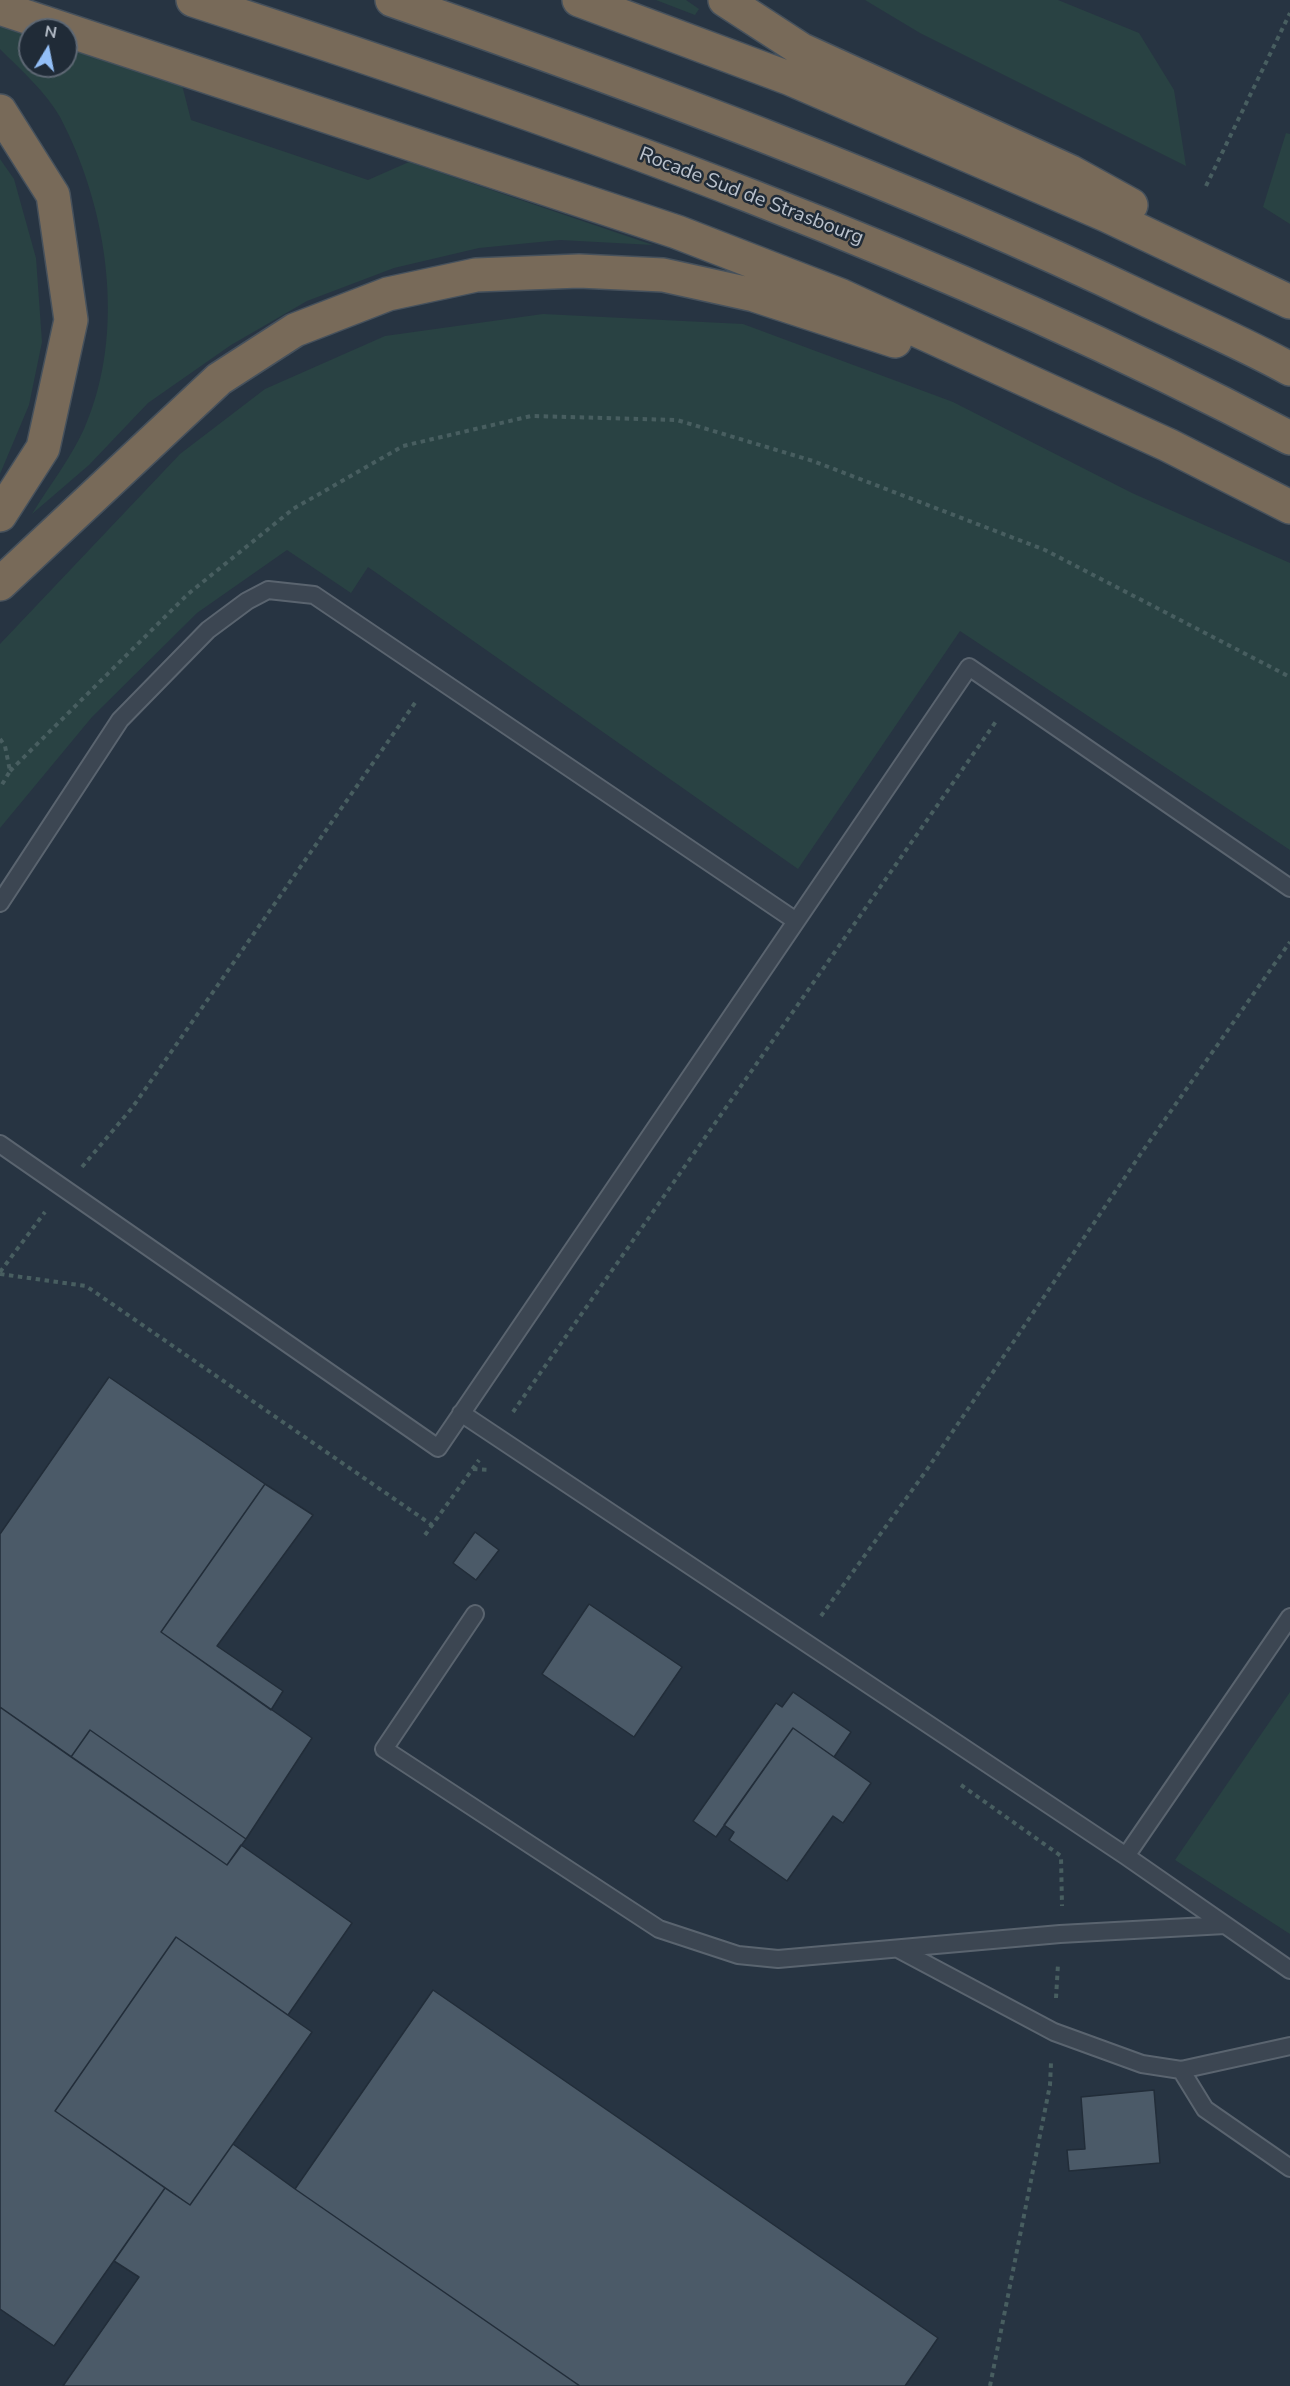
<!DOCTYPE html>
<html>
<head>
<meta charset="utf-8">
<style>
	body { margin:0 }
	#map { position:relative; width:1290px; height:2386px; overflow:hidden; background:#273442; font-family:"Nunito Sans",sans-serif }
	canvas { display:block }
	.north { position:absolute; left:18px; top:18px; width:60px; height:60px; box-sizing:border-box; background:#202b37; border:2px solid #5d6773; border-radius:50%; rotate:10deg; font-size:16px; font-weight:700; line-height:24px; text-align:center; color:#b9c1cc }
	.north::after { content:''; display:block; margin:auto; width:21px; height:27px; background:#93bff7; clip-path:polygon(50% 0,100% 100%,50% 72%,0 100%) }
</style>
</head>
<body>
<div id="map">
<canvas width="1290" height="2386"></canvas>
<div class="north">N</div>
</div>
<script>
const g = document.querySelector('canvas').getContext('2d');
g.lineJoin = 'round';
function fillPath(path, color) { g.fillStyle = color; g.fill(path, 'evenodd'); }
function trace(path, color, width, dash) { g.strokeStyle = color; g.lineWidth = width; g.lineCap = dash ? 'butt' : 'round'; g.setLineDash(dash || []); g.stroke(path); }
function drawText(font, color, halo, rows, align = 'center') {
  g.font = font + ' "Nunito Sans",sans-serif'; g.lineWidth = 5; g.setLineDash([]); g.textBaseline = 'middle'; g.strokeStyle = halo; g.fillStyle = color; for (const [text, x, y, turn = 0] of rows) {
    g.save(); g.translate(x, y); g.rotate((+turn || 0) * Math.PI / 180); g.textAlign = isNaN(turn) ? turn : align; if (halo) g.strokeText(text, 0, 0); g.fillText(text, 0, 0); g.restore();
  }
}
fillPath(new Path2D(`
	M656,0H686L699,9L695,15Z
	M865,0H1058L1139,33L1174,90L1186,166L920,33Z
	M0,23L30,33V66H66V44L181,81L191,120L368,180L409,162L653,245L560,240L479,248L394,268L307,301L231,345L148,403L89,465L32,514C49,486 71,458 84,429C127,333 108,208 60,117C46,92 20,69 0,49Z
	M1286,133L1290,134V224L1263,207Z
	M0,159L14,179L36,258L42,342L29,405L0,474Z
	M543,314L743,324L953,402L1132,493L1290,563V850L960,631L798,869L368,567L351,593L287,550L197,613L92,717L0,828V644L180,454L265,389L385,336Z
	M1290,1692V1934L1175,1860Z`), '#294243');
const building = new Path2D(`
	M109,1377L265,1484L161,1632L312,1738L246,1839L90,1730L71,1757L0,1707V1534Z
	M265,1484L313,1515L217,1646L283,1691L271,1710L161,1632Z
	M475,1532L499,1550L476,1580L453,1563Z
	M589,1604L682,1667L634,1737L542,1674Z
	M793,1692L851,1732L834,1757L793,1728L716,1837L693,1821L776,1703L782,1707Z
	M0,1707L227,1865L241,1845L352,1923L288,2015L176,1937L55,2111L165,2188L54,2346L0,2309Z
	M793,1728L871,1783L843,1823L833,1816L787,1881L729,1840L734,1832L724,1825Z
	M90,1730L246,1839L227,1865L71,1757Z
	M176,1937L312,2032L190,2205L55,2111Z
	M433,1990L938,2338L905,2386H580L295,2189Z
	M1154,2090L1160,2163L1069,2171L1067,2150L1085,2149L1081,2097Z
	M233,2144L295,2189L580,2386H63L139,2277L114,2261L165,2188L190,2205Z`);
fillPath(building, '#4b5a68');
trace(building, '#222d39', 1.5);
const lane = new Path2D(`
	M0,903L120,720L208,630L247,601L268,590L314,595L796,921
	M0,1144L438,1448L969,667L1290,888
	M461,1413L1126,1856L1290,1970
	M475,1614L384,1749L659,1929L738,1955L778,1959L1060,1934L1225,1925
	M1126,1856L1290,1617
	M898,1949L1054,2032L1142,2064L1181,2070L1290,2046
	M1181,2070L1205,2109L1290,2168`);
const highway = new Path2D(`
	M193,0C568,122 940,255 1290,438
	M392,0C647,89 900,182 1145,299C1193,322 1243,343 1290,369
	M579,0L791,79L1106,215L1290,302
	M725,0L802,50L1071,172L1131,205
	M0,8L677,232L842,296L1168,445L1290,507
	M0,111L53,195L71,320L43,448L0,515
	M0,584L219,379L295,330L388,294L476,275L579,271L663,275L754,295L895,341`);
trace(lane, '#5a646f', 20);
trace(highway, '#46515c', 36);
trace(new Path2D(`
	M1206,186L1290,13
	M0,739L5,746L10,771L0,788
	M10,771L188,594L293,509L403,446L531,416L677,420L813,461L1045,550L1290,677
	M82,1167L132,1108L417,700
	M0,1272L45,1212
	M0,1274L86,1286L432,1525
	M513,1412L997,720
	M473,1469L491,1470
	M425,1535L479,1460
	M821,1616L926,1471L1142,1152L1290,942
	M961,1785L1061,1856L1062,1906
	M1056,1998L1058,1964
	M990,2386L1050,2085L1051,2063`), '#485e60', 4, [4.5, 4.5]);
trace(lane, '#3c4652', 16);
trace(highway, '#786a59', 33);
drawText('20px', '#b9c1cc', '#202b37', [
	["Rocade Sud de Strasbourg",751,197,21]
]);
</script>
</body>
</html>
